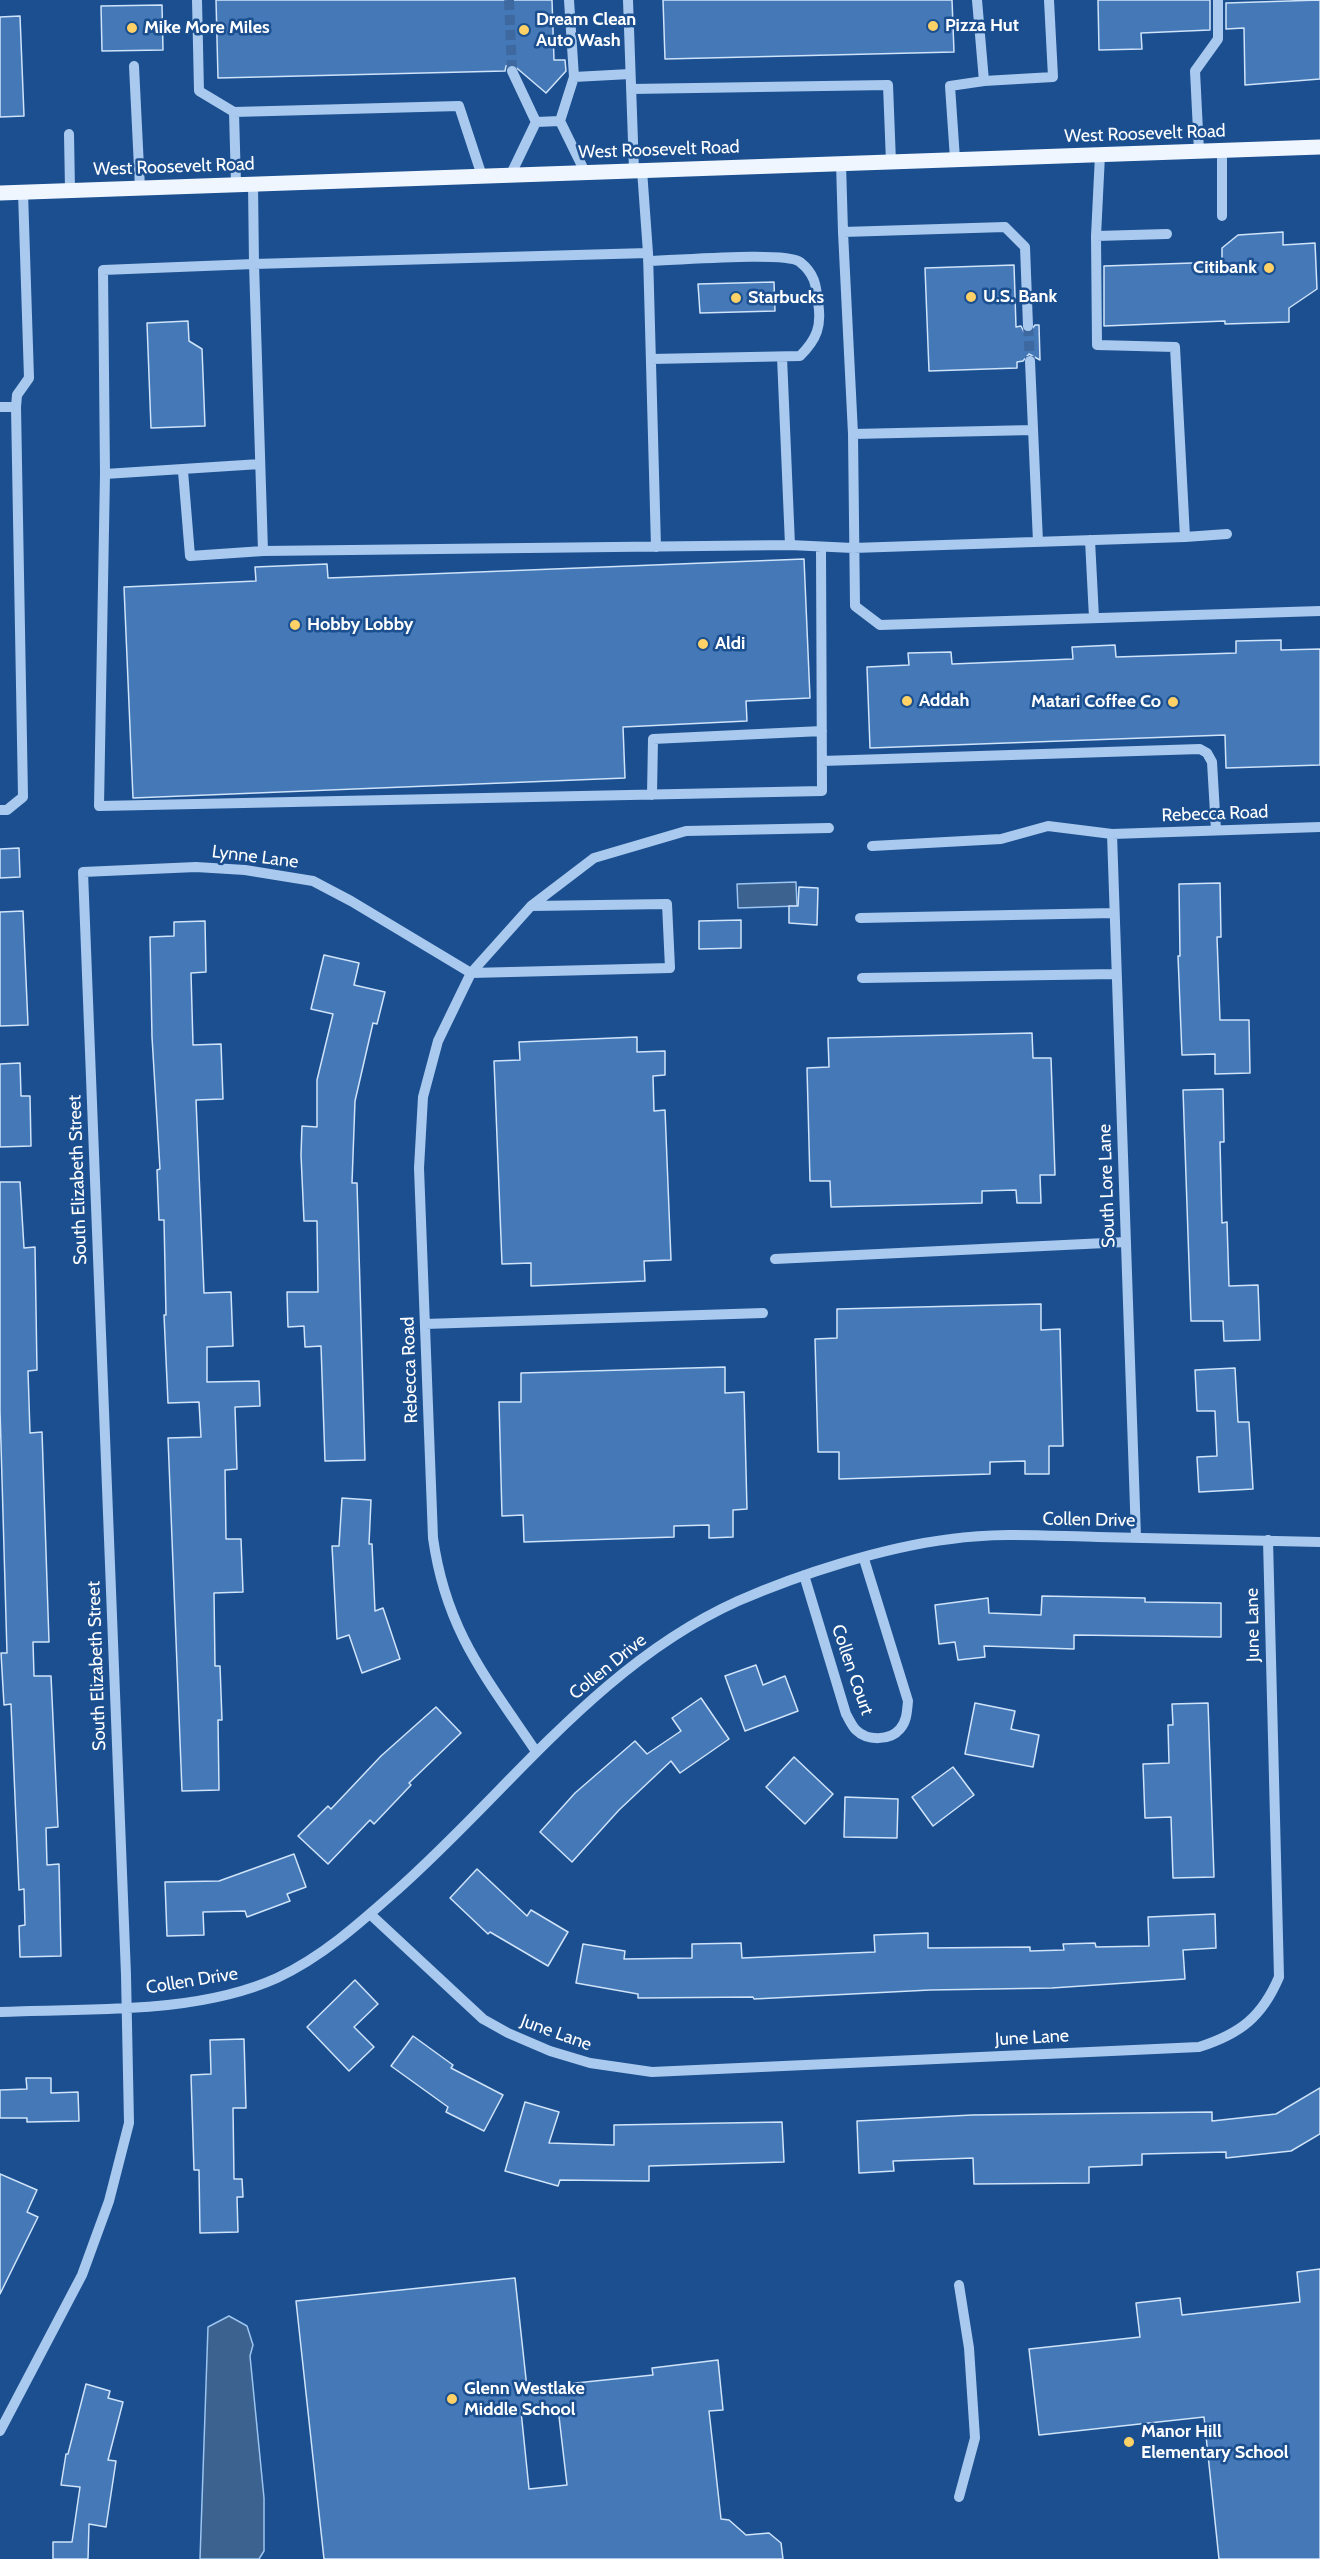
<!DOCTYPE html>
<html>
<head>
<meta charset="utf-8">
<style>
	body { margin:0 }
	canvas { display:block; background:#1b4f8f }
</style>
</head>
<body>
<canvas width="1320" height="2559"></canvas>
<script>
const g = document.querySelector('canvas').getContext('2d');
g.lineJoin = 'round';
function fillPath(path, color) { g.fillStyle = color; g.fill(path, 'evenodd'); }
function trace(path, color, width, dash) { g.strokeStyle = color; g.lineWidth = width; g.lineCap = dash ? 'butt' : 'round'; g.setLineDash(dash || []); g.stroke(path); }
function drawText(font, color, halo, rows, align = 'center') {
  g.font = font + ' Cabin,sans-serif'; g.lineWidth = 5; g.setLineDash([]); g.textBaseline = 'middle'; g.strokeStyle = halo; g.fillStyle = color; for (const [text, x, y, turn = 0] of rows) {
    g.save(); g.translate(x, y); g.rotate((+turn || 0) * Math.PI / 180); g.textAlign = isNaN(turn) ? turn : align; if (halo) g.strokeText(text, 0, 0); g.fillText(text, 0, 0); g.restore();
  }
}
const water = new Path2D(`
	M796,882L797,906L738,908L737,884Z
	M229,2316L247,2326L253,2345L250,2356L264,2498V2551L259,2559H200L208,2327Z`);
fillPath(water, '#3c6290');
trace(water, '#9cc4f0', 1.5);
const building = new Path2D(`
	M216,0H552L554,60H565L566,71L546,93L512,64L506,66L505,71L218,78Z
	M663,0H952L954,52L665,59Z
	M1098,0H1210V30L1141,33L1142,49L1099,50Z
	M1320,0V79L1245,85L1244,28L1226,29V3Z
	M162,5L163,50L102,51L101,6Z
	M20,16L24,116L0,117V17Z
	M1283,232V245L1315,243L1317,289L1289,308V322L1225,324V321L1104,326V266L1222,262V248L1238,235Z
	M1014,265L1016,327L1021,326L1024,332L1029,333L1035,325H1039L1040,360L1029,354L1023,361L1017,362V368L929,371L925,268Z
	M774,282L775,311L700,313L698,284Z
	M188,321L189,341L202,349L205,426L151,428L147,323Z
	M804,559L810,698L746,701L747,721L623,727L625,778L133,798L124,587L256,581L255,567L327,564L328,578Z
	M1281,640V650L1320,649V765L1226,768L1225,735L870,748L867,667L909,665L908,653L951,652L952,664L1073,659L1072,647L1115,645L1116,657L1236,653V641Z
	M19,848L20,877L0,878V849Z
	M1220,883L1221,937H1217L1220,1020H1249L1250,1073L1215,1074V1054L1182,1055L1178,956H1180L1179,884Z
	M799,887L818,888L817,925L789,923V906H798Z
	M23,911L28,1025L0,1026V912Z
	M741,920V948L699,949V921Z
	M205,921L206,972L191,973L193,1045L221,1044L223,1099L196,1100L204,1293L231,1292L233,1346L207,1347V1382L259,1381L260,1406L235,1407L237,1469L225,1470L226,1539H241L243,1592L214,1593L215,1666H220L222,1720H218L219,1790L182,1791L168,1438L201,1437L199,1402L168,1403L164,1315H166L164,1220H159L157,1170L160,1169L152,1037L150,937L174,936V922Z
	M324,955L359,963L354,985L385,992L377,1024L373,1023L355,1101L352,1183H357L365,1460L325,1461L321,1346L305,1347L304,1326L288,1327L287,1292H318L317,1221H304L301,1155L302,1126L317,1127V1080L333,1014L311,1009Z
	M1032,1033L1033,1058H1051L1055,1175H1040L1041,1203H1017L1016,1190L982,1191V1203L831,1207L830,1181H810L807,1068L829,1067L828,1038Z
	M637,1037V1052L665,1051V1075L653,1076L654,1111L665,1110L671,1260L644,1261L645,1281L531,1286V1263L502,1264L494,1061L520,1060L519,1042Z
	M20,1063L21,1096H30L31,1146L0,1147V1064Z
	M1223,1089L1224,1142H1220L1222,1223L1227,1222L1229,1286L1258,1285L1260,1340L1224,1341L1223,1321H1191L1183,1090Z
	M0,1182H20L24,1248L35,1247L37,1370L28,1371L30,1433L42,1432L49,1642H33L34,1676H51L58,1827L46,1828L47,1865L59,1864L61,1956L20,1957L19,1926L25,1925L24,1889L19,1890L11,1704L4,1705L1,1653H7L0,1410Z
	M1041,1304V1330L1060,1329L1063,1446H1049V1474H1025V1461L990,1462V1474L839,1479V1452H818L815,1339L837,1338V1309Z
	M725,1367V1393L744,1392L747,1509L733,1510V1537L709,1538V1525L674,1526V1537L524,1542L523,1515L502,1516L499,1402H521V1373Z
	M1235,1368L1238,1422H1249L1253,1489L1199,1492L1197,1457L1217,1456L1215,1411H1197L1195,1370Z
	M342,1498L371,1500L369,1544H372L375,1611L383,1608L400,1659L362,1673L349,1635L337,1639L332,1546H339Z
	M1042,1596L1145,1598V1602L1221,1603V1637L1074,1635V1649L984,1646L985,1657L958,1660L955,1642L939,1644L935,1605L988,1598L989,1613L1041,1615Z
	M756,1665L763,1685L785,1676L798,1711L745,1731L725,1676Z
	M701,1698L729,1739L680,1773L671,1761L619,1810L572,1862L540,1832L575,1793L635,1741L647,1754L681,1731L672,1718Z
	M975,1703L1015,1711L1011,1729L1039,1735L1033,1767L965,1754Z
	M1208,1703L1214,1877L1173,1878L1171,1817L1145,1818L1143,1764L1169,1763L1168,1725H1173L1172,1704Z
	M436,1707L461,1733L409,1783L411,1785L374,1824L370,1820L328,1864L298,1836L328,1806L331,1809L381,1756Z
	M794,1757L833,1794L805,1824L766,1787Z
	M953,1767L974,1795L933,1826L912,1797Z
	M845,1797L898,1799L897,1838L844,1837Z
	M294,1854L306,1887L287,1894L290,1901L247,1917L245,1911L203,1912L204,1935L167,1936L165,1882L219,1881Z
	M477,1869L527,1916L531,1910L568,1932L548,1966L490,1932L488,1934L450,1898Z
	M1215,1914L1216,1948L1183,1950L1185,1979L1052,1988L930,1990L754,1999L753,1997L638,1998V1994L576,1983L583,1944L625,1951L624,1959L692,1958V1944L741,1943L742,1958L875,1952L874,1935L928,1933V1948L1030,1947V1951L1064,1950L1063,1944L1095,1943L1096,1947L1149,1946L1148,1917Z
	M355,1980L378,2004L354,2027L374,2047L349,2071L307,2027Z
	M413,2036L453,2065L451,2068L503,2095L484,2131L446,2112L448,2107L391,2066Z
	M244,2039L246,2108H233L234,2179H242L243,2197H237L238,2232L200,2233L199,2170H194L191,2075L211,2074L210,2040Z
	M26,2078H51V2093L78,2092L79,2121L27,2122V2118H0V2090L27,2089Z
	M1320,2088V2134L1291,2151L1226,2158V2152L1142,2154V2165L1089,2167V2183L974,2184L973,2158L893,2161L894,2171L859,2173L857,2121L972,2115L1212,2112V2121L1276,2114Z
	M525,2102L559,2112L549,2143L614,2145V2125L782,2122L784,2162L649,2166V2181L560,2180L558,2186L505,2171Z
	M0,2174L37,2190L27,2212L38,2217L0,2294Z
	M1320,2269V2559H1219L1204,2417L1039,2435L1029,2349L1140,2337L1136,2303L1180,2298L1182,2315L1300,2302L1297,2272Z
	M515,2278L527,2388L653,2375L652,2368L718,2360L723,2410L709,2411L721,2519L729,2520L746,2535L769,2533L781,2543L783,2559H324L296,2301ZM558,2408L567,2485L529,2489L521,2411Z
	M86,2384L110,2391L108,2398L123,2402L108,2460L116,2461L106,2527L89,2524L88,2559H53V2542H72L80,2487L61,2485L66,2454H68Z`);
fillPath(building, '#4478b7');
trace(building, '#cfe3fa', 1.5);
trace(new Path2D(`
	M509,0L512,71
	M1028,326L1030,361`), '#3d69a0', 10, [10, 5]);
trace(new Path2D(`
	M197,0L199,91L234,112L236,184
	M569,0L574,77L560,121L585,172
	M628,0L634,170
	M134,66L140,188
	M512,71L536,122
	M574,77L630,74
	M984,81L1053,77L1049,0
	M631,89L888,85L891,162
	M234,112L459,106L482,176
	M536,122L560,121
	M69,134L70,190
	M1222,150V216
	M1199,151L1195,71L1218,39V0
	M1100,155L1096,236L1097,345L1175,347L1185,537L1227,534
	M955,159L950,86L984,81L977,0
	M841,163L843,232L1005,227L1025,247L1028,326
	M642,170L648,253L656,547
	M511,174L536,122
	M253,184L254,264L648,253
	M843,232L853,434L855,606L880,625L1320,611
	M1096,236L1167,234
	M648,261C673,261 785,251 800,262C815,274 816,285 818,302C822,326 817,339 800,356L651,359
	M782,357L790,545
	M1030,361L1038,542
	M0,407H16
	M853,434L1033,430
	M260,464L105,474L99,806L822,791L821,548
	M183,471L190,556L263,551L790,545L853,548L1185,537
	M105,474L103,270L254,264L263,551
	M1090,540L1094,618
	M822,761L1200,749L1207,753L1212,762L1216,830
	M652,795L653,739L822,731
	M0,810H7L23,797L16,407L17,395L29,378L23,192
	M1112,834L1136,1537
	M872,846L1001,839L1048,826L1112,834L1320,827
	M860,918L1114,913
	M471,973L670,968L667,904L532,906
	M862,978L1116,974
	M775,1259L1126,1242
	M425,1324L763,1313
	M804,1575L846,1714C849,1719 852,1726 856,1730C867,1741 890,1741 900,1729C907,1721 907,1711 908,1701L864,1559
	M535,1750C485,1676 446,1630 433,1538L419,1168L423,1097L438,1041L471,973L531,906L594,858L686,831L829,828
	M370,1914L483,2019L508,2033L550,2051L590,2063L652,2072L1199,2047C1240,2034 1262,2017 1279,1977L1268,1540
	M0,2012C88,2008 195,2015 277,1978C322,1957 360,1923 396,1891C508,1792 598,1664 738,1601C800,1574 884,1547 951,1539C999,1532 1049,1536 1098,1537C1172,1538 1246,1540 1320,1542
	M0,2431L82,2275L109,2201L129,2123L126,1975L83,872L196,867L245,870L313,881L351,901L471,973
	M959,2497L975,2438L969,2348L959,2285`), '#a9c9ee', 10);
trace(new Path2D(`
	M0,193L1320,147`), '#f0f6ff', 15);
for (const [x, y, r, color] of [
	[933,26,6,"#ffd166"],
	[132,28,6,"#ffd166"],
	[524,30,6,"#ffd166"],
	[1269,268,6,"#ffd166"],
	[971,297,6,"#ffd166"],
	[736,298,6,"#ffd166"],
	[295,625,6,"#ffd166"],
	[703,644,6,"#ffd166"],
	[907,701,6,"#ffd166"],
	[1173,702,6,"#ffd166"],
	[452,2399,6,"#ffd166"],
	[1129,2442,6,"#ffd166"]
]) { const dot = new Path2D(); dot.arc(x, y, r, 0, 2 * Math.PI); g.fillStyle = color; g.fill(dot); trace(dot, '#1b4f8f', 2); }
drawText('bold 18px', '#fff', '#1b4f8f', [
	["Dream Clean",536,20],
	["Auto Wash",536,41],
	["Pizza Hut",945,26],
	["Mike More Miles",144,28],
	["Citibank",1257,268,"right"],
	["U.S. Bank",983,297],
	["Starbucks",748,298],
	["Hobby Lobby",307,625],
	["Aldi",715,644],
	["Addah",919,701],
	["Matari Coffee Co",1161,702,"right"],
	["Glenn Westlake",464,2389],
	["Middle School",464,2410],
	["Manor Hill",1141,2432],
	["Elementary School",1141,2453]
], 'left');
drawText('18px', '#fff', '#1b4f8f', [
	["West Roosevelt Road",1145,134,-2],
	["West Roosevelt Road",659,150,-2],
	["West Roosevelt Road",174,167,-2],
	["Rebecca Road",1215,814,-2],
	["Lynne Lane",255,857,7],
	["South Elizabeth Street",78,1180,-92],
	["South Lore Lane",1107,1186,-92],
	["Rebecca Road",410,1370,-92],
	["Collen Drive",1089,1520,1],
	["June Lane",1253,1625,-91],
	["South Elizabeth Street",97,1666,-92],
	["Collen Drive",608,1667,-39],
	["Collen Court",852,1670,71],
	["Collen Drive",192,1981,-9],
	["June Lane",556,2033,20],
	["June Lane",1032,2038,-3]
]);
</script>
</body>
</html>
